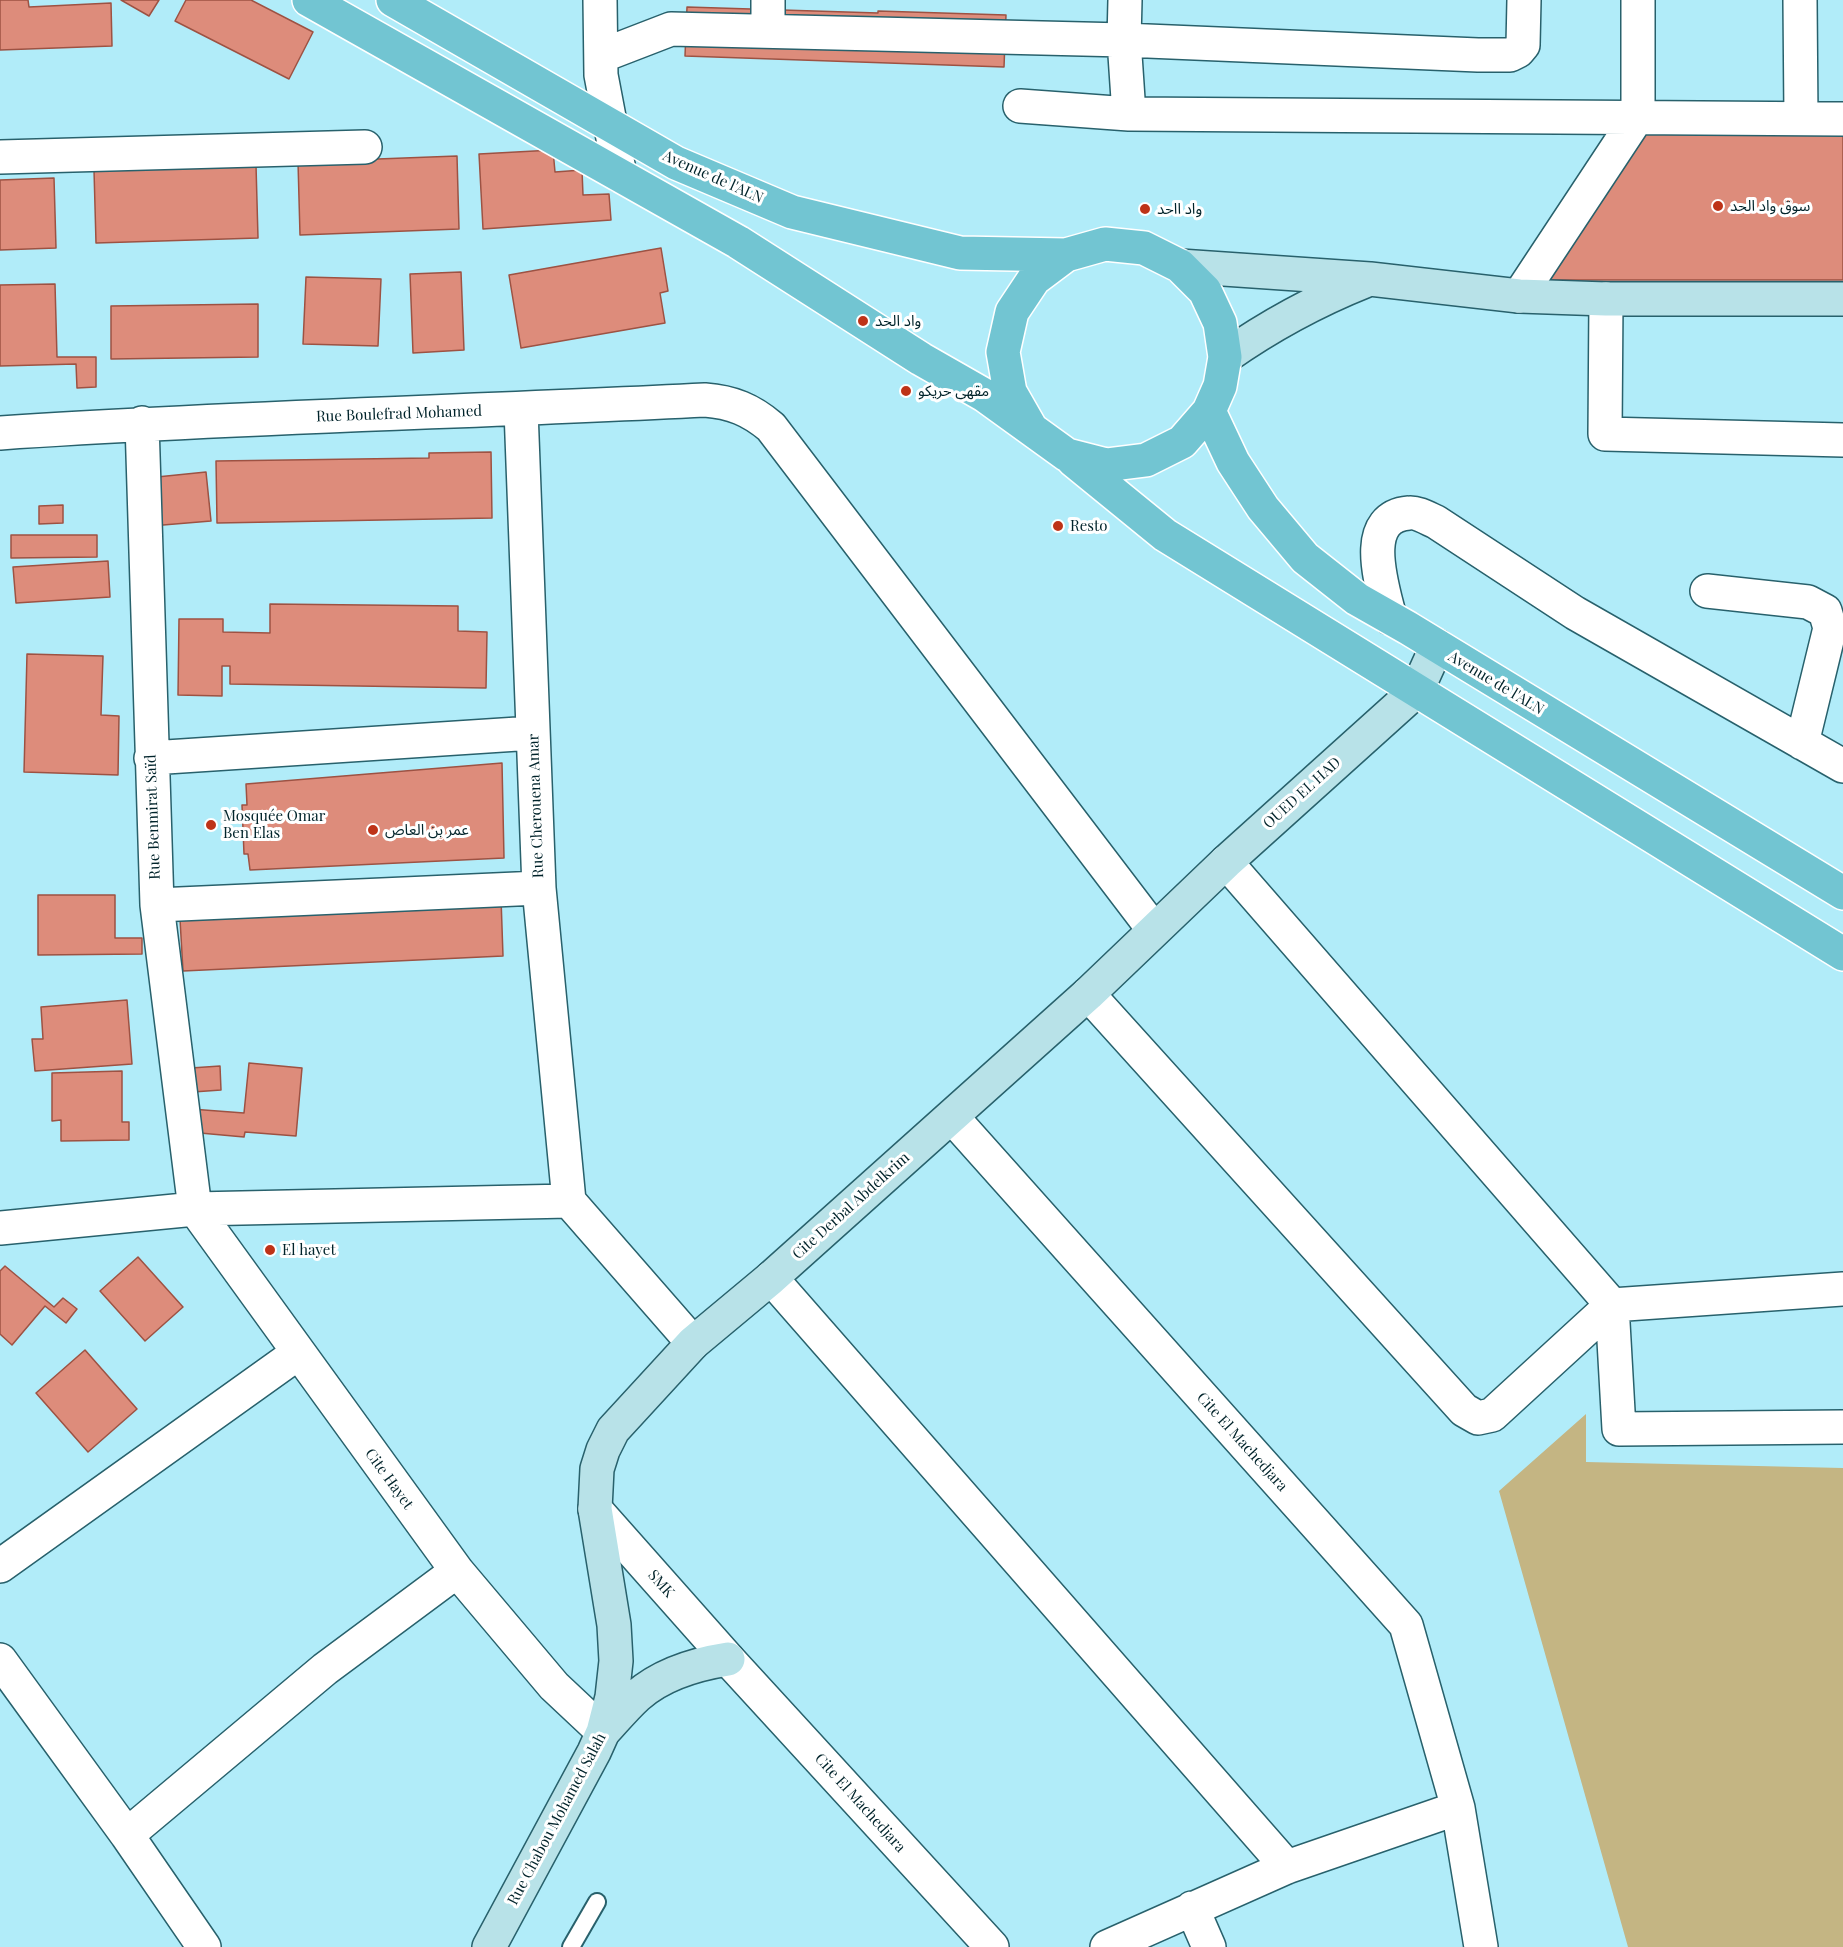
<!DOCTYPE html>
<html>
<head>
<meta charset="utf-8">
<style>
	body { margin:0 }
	canvas { display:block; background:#b1ecf9 }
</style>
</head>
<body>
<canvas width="1843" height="1947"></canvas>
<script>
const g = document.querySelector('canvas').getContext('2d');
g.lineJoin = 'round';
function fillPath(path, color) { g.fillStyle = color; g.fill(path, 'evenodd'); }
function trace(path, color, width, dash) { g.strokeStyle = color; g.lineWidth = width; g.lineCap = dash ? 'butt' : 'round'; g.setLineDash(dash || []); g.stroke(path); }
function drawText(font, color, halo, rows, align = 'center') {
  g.font = font + ' "Playfair Display","Noto Sans Arabic",serif'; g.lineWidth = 6; g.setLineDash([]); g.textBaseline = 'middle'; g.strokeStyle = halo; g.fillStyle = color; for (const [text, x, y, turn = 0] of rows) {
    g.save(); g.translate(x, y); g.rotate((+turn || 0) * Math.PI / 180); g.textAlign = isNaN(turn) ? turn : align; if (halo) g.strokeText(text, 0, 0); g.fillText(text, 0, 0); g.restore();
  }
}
fillPath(new Path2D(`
	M1586,1414V1462L1843,1468V1947H1628L1499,1491Z`), '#c4b583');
const building = new Path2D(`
	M0,0H28L29,7L111,3L112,46L0,50Z
	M121,0H159L149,16Z
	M186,0H251L313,32L289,79L175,21Z
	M687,7L878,13V11L1006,15L1004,67L685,56Z
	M1645,126L1843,132V280H1544Z
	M553,150L555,172L582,170L583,195L609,194L611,220L483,229L479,154Z
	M457,156L459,229L300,235L298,162Z
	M256,165L258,238L96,243L94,170Z
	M54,178L56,248L0,250V180Z
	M661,248L668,291L660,293L665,323L521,348L509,275Z
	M461,272L464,350L413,353L410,274Z
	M306,277L381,279L378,346L303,344Z
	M55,284L57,357H96V387L77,388L76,364L0,366V285Z
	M258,304V357L111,359V306Z
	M491,452L492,518L217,523L216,461L429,458V453Z
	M206,472L211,521L151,526L147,478Z
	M63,505V523L39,524V506Z
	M11,535H97V557L11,558Z
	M108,561L110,597L16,603L13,567Z
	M270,604L458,606V631L487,632L486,688L230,684V666H222V696L178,695L179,619H223V632L270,633Z
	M27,654L103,656L101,715L119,716L118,775L24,772Z
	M502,763L504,858L250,870L248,854H244L242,805H247L246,784Z
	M38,895H115V938H142V954L38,955Z
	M501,898L503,956L183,971L179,902Z
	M127,1000L132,1064L35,1071L32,1039H43L41,1007Z
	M249,1063L302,1068L296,1136L245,1132L244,1137L189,1132L191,1109L244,1113Z
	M220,1066L221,1090L193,1092L191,1068Z
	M122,1071V1122H129V1140L61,1141V1120L52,1121V1073Z
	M138,1257L183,1307L145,1341L100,1291Z
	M5,1266L54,1307L63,1298L77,1309L66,1323L45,1306L12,1345L0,1334V1271Z
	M85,1350L137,1409L88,1452L36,1393Z`);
fillPath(building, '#dd8c7b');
trace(building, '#9d5243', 1.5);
const service = new Path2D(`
	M571,1947L597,1902`);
const minor = new Path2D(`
	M600,0L601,75L620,175
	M1125,0L1124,40L1129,114
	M1800,0L1801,117
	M768,31V0
	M601,56L671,29L1124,40L1478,55H1510L1518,51L1523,45L1524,0
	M1020,106L1129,114L1843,119
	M0,157L365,147
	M1519,296L1638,116V0
	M1606,299L1605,434L1843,440
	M521,410L539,888L569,1201
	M142,423L157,905L195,1209L457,1571L554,1686L603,1732
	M0,433C235,417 470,412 705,400C732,402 751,410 771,427L1154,930
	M1707,591L1808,602L1825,611L1830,628L1802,743
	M1390,618C1383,588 1358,517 1409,513C1417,512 1429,519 1436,522L1575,613L1843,766
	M151,758L533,733
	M157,905L539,888
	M1088,994L1464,1410L1478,1418L1492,1415L1612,1305L1226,862
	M952,1117L1406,1625L1458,1808L1481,1947
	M569,1201L693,1343
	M0,1228L195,1209L569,1201
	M771,1278L1287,1867
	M1843,1289L1612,1305L1619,1429L1843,1427
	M595,1509L728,1659L992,1947
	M0,1566L298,1353
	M0,1660L127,1835L204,1947
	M127,1835L325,1669L457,1571
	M1192,1908L1209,1947
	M1107,1947L1287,1867L1458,1808`);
const secondary = new Path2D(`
	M1180,266L1370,279L1519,296L1606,299H1843
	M1225,357C1269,326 1315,301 1365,281
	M605,1730C615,1719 625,1707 637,1696C662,1674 696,1664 728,1659
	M489,1947L594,1752L603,1732L612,1697L616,1661L614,1625L595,1509L597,1469L603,1450L613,1430L693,1343L771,1278L1088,994L1226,862L1417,690L1437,646`);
const primary = new Path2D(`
	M309,0L738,242L921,359L984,395L1067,455L1106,465L1146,460L1182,442L1209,411L1220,386L1225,357L1220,323L1205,291L1180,266L1144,248L1105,244L1066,255L1034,279L1012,312L1003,352L1010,392L1030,427
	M393,0L676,163L792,212L960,253L1066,255
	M1209,411L1233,462L1263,508L1305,558L1357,599L1408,628L1843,893
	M1073,460L1165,535L1843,954`);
trace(service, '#28616c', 20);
trace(minor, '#28616c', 36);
trace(secondary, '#28616c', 36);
trace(primary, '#fff', 36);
trace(service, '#fff', 16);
trace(minor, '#fff', 33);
trace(secondary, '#b8e2e8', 33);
trace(primary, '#72c5d2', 33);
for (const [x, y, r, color] of [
	[1718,206,6,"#be3318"],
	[1145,209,6,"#be3318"],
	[863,321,6,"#be3318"],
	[906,391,6,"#be3318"],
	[1058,526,6,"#be3318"],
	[211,825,6,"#be3318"],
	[373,830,6,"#be3318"],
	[270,1250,6,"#be3318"]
]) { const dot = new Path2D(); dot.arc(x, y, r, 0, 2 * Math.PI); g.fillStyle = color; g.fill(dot); trace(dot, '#fff', 2); }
drawText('15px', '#00232a', '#fff', [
	["Avenue de l'ALN",713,177,24],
	["Rue Boulefrad Mohamed",399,414,-2],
	["Avenue de l'ALN",1496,683,31],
	["OUED EL HAD",1302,793,-42],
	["Rue Cherouena Amar",536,806,-92],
	["Rue Benmirat Saïd",153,817,-92],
	["Cite Derbal Abdelkrim",851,1206,-42],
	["Cite El Machedjara",1242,1442,48],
	["Cite Hayet",389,1479,54],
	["SMK",661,1584,48],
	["Cite El Machedjara",860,1803,48],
	["Rue Chabou Mohamed Salah",557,1819,-62]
]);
drawText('15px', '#00232a', '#fff', [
	["سوق واد الحد",1730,206],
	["واد ااحد",1157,209],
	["واد الحد",875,321],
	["مقهى حريكو",918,391],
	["Resto",1070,526],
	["Mosquée Omar",223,816],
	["Ben Elas",223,833],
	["عمر بن العاص",385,830],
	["El hayet",282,1250]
], 'left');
</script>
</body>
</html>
